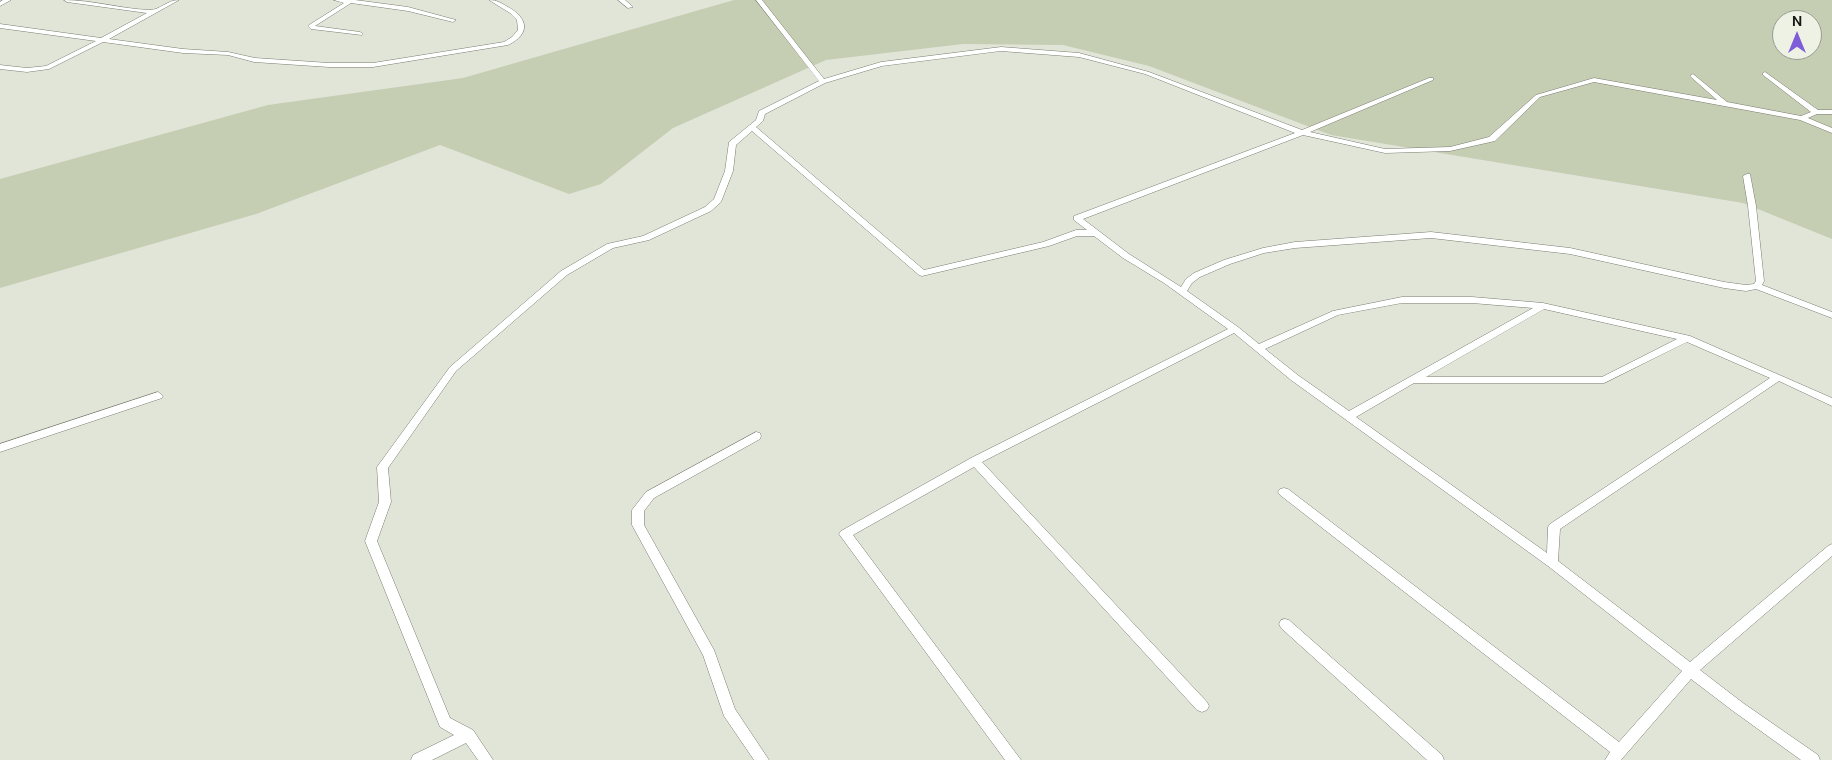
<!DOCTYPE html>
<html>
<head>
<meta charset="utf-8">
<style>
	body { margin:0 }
	#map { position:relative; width:1832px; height:760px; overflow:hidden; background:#e1e5d8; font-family:"DM Sans",sans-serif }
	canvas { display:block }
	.north { position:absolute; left:1772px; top:10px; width:50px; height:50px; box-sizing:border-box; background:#eef2e5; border:1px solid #989b92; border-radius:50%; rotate:0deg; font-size:14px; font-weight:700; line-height:20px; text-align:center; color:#181915 }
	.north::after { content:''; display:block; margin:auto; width:18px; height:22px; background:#7f5dd8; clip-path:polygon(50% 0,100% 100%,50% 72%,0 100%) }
</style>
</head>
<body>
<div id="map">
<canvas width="1832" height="760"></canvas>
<div class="north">N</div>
</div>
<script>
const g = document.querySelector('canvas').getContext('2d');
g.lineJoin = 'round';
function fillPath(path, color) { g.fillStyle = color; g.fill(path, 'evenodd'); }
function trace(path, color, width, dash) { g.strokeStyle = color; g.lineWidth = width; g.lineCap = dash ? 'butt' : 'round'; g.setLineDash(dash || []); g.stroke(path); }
fillPath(new Path2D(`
	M734,0H1832V239L1743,203L1331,135L1149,66L1063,45L963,44L826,60L673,128L601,184L569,194L440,145L256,214L0,288V179L268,105L463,78ZM1782,20H1812V50H1782Z`), '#c5cdb3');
const street = new Path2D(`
	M3,0H11L0,6V2Z
	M64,0C93,0 121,9 150,10C160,10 167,0 179,0L109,39L183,49L228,52L255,58L329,63H373L504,42L512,37L518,30L517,20L510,13L489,0C497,0 501,3 508,7C528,18 531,34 508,45L373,67H329L254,62L228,55L183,53L103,42L49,69L27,72L0,69V65L27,68L46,66L96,41L0,28V24L101,38L147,13L67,2Z
	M334,0H355L408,7L456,20L453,22L408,11L351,3L315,26L360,32L363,34L362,35L311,29L308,26L309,25L344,3Z
	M618,0H625L633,7L628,8Z
	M756,0H762L824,79L881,62L1001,47L1079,53L1149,72L1302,130L1429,78H1433V80L1310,132L1385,149L1450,147L1489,137L1536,95L1594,78L1717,100L1691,77L1690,76L1693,74L1727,102L1801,116L1811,112L1763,75V73L1765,72L1818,110H1832V114H1817L1808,118L1832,128V133L1800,120L1594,82L1540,97L1495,141L1450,151L1385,153L1303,135L1083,219L1129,254L1181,287L1186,279L1194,273L1224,260L1263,248L1295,242L1431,232L1570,248L1724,282L1746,285L1754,284L1756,281L1748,206L1743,176L1747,174H1750L1756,206L1764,281L1762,285L1832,312V318L1756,289L1746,291L1724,288L1570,254L1431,238L1295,248L1264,253L1230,264L1200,277L1192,283L1187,291L1238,327L1259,344L1333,311L1402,297H1472L1543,303L1690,336L1832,398V406L1779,381L1560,529L1558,561L1690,662L1828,546L1832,544V556L1700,670L1743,703L1818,755L1820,760H1801L1733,711L1691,679L1621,760H1605L1610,752L1280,495L1278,492L1280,489L1284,488L1288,489L1619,742L1682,671L1548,566L1291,380L1234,333L982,462L1207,702L1209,706L1207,710L1202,712L1197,710L974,467L853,535L1021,760H1005L839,534L841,531L971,458L1228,329L1164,283L1123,258L1094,236H1077L1049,246L922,276L919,275L752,131L736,145L733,171L721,202L711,211L649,240L613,248L567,275L456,371L388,468L391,502L377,541L450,718L473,730L493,760H478L466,743L432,760H411L413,755L454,735L440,727L365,541L379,502L377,467L450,367L561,271L607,244L643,236L705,207L714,199L725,171L729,142L756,120L759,111L819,81ZM1001,51L1079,57L1145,74L1295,133L1074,216V220L1087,230H1076L1043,242L924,270L756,127L763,121L765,114L825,83L882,66ZM1402,303H1472L1533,308L1349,411L1299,376L1265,349L1338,315ZM1544,309L1677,339L1602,377H1426ZM1687,342L1770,378L1550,524L1548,527L1547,553L1356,417L1414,383H1604Z
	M158,392L163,396L162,398L0,452V444Z
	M756,432L760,433L761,436L760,439L654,498L644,511V525L714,650L735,709L769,760H754L724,716L703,655L632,525V510L646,492Z
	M1285,619L1289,620L1442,755L1444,760H1427L1281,628L1279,624L1281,620Z`);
trace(street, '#787c70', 1);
fillPath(street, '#fff');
</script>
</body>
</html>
